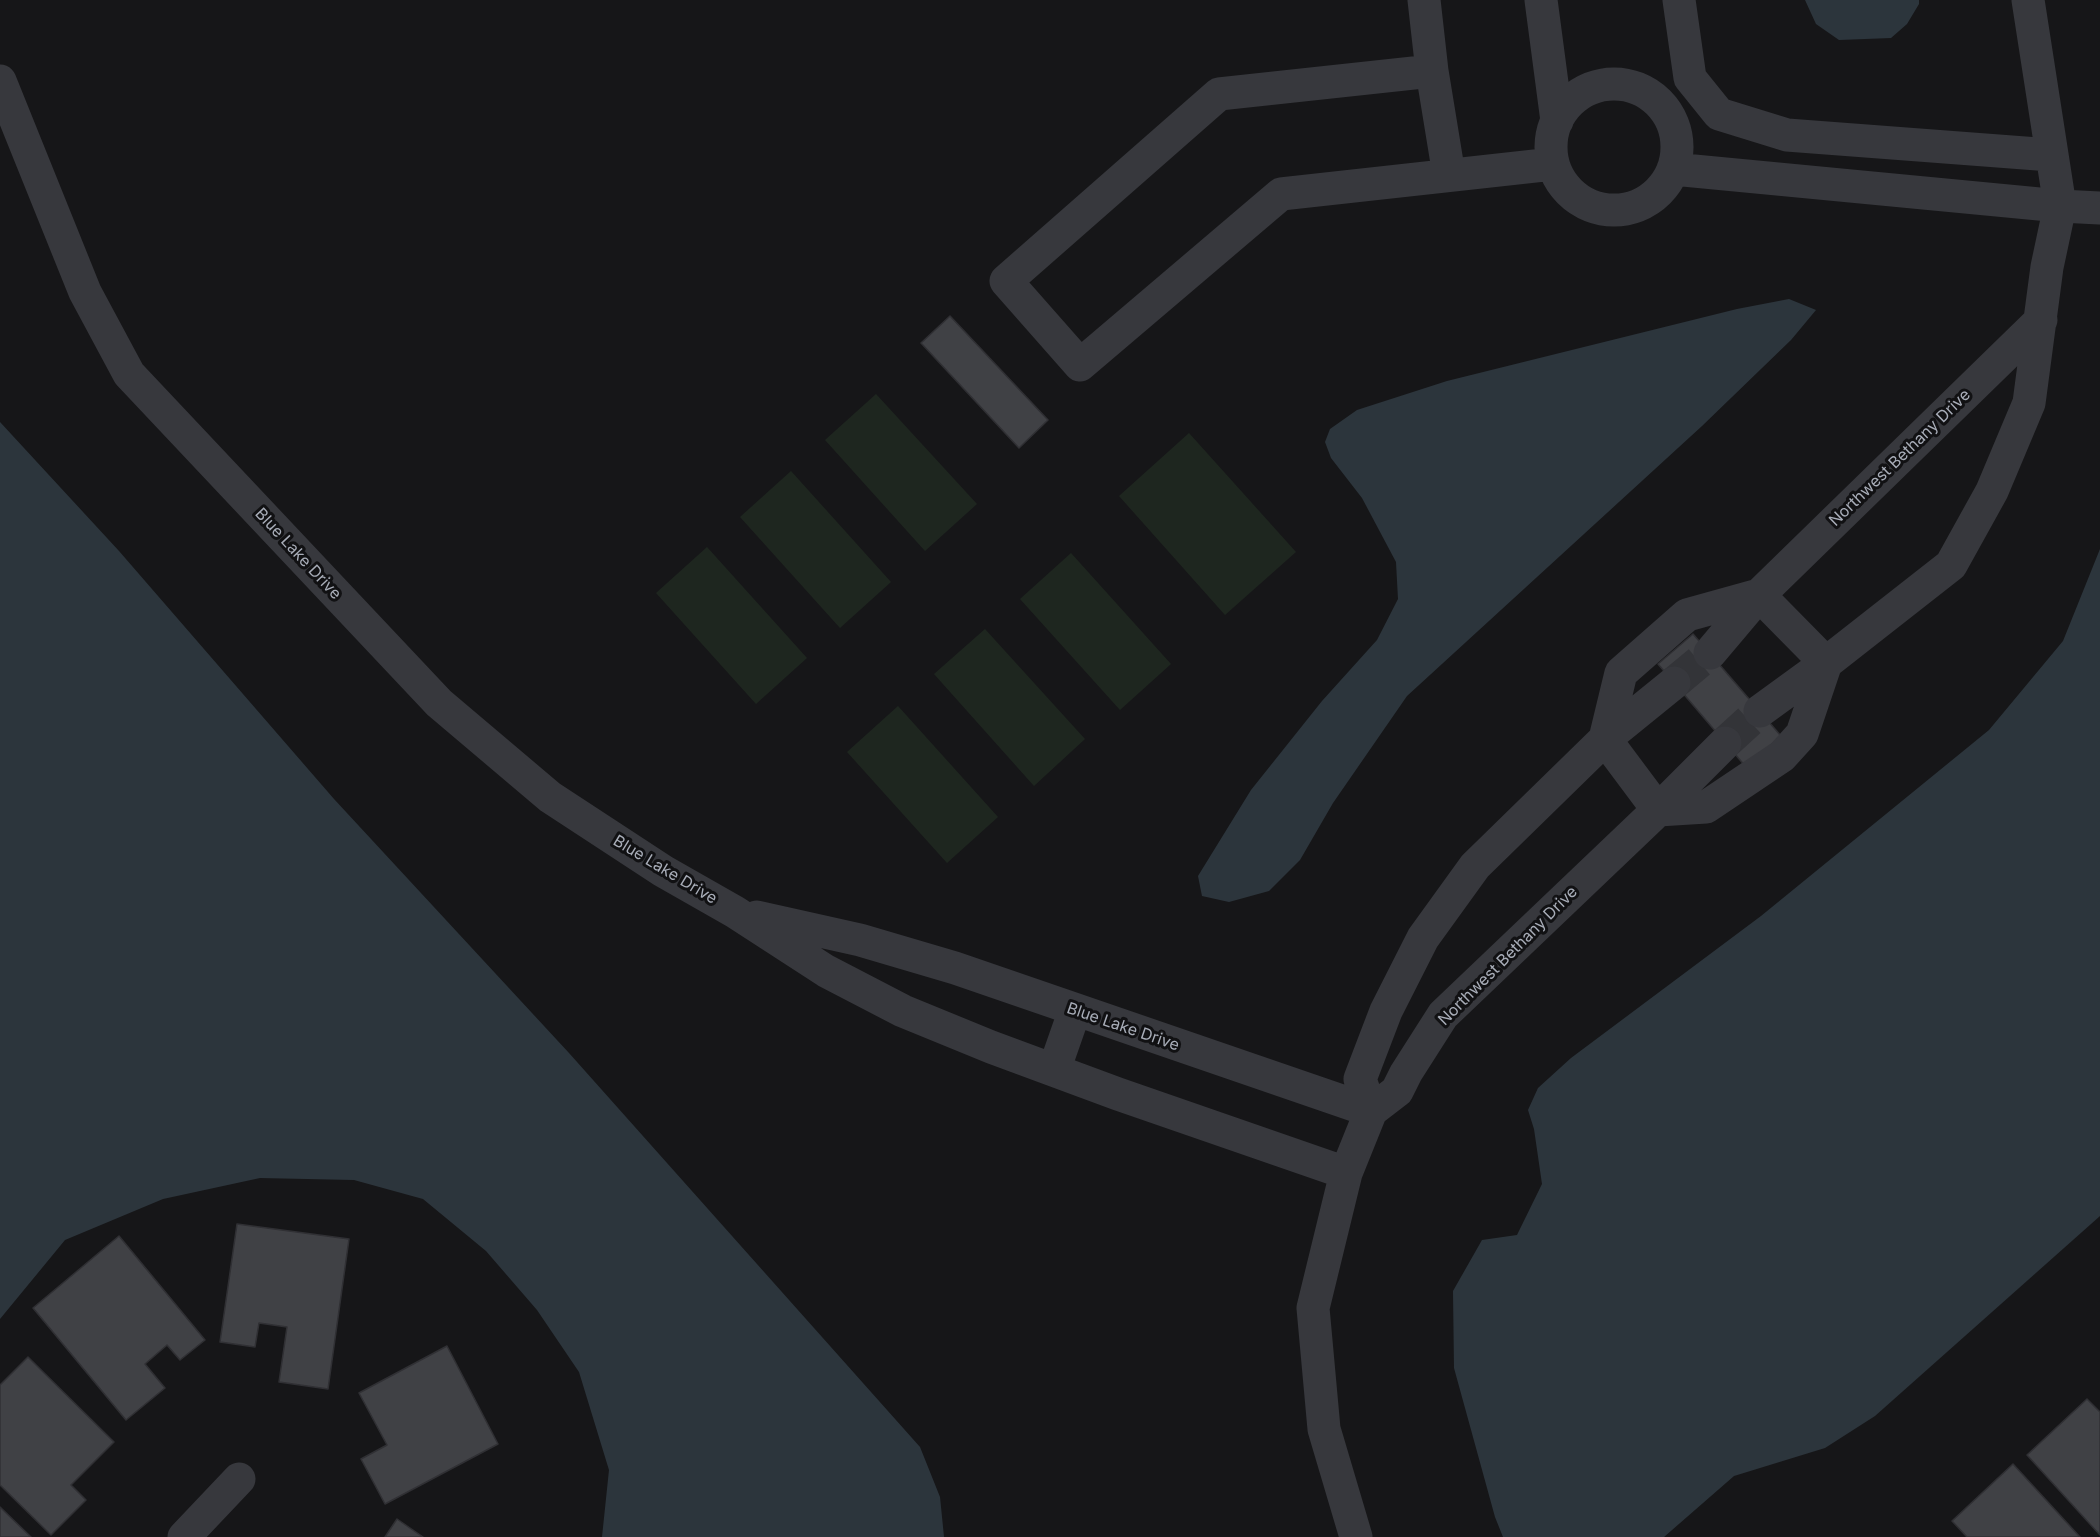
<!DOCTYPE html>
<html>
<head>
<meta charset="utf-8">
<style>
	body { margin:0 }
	canvas { display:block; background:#161618 }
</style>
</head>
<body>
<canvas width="2100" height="1537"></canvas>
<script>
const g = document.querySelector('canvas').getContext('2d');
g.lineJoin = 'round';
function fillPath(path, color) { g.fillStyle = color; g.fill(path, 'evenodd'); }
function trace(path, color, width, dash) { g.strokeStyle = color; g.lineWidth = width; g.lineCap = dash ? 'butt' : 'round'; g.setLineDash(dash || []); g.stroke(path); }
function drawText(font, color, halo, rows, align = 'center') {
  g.font = font + ' Inter,sans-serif'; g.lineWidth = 6; g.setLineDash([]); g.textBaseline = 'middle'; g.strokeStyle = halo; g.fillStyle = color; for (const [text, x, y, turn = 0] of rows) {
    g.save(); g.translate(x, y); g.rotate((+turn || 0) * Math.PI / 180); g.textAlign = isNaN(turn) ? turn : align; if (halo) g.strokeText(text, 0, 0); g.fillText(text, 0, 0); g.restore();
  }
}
fillPath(new Path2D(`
	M876,394L977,504L925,551L825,440Z
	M1189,433L1296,552L1225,615L1119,496Z
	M791,471L891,582L840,628L740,517Z
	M707,547L807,658L756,704L656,593Z
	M1071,553L1171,664L1120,710L1020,599Z
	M985,629L1085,739L1034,786L934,674Z
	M898,706L998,817L947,863L847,752Z`), '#1e261f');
fillPath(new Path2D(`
	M1805,0H1919V4L1907,24L1891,38L1839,40L1816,24Z
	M1789,299L1816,310L1791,340L1702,426L1407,696L1333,803L1300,860L1269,891L1229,902L1202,896L1198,876L1251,790L1322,701L1377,640L1398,599L1396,562L1362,498L1331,458L1325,442L1330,429L1357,410L1447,381L1737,309Z
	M0,422L119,551L334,799L569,1053L920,1447L940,1497L944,1537H602L609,1470L579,1372L537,1310L486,1251L423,1199L354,1180L260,1178L163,1199L65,1240L0,1319Z
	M2100,549V1216L1875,1416L1825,1448L1734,1476L1664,1537H1503L1495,1517L1454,1368L1453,1291L1482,1240L1517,1235L1542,1184L1534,1129L1528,1110L1538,1088L1571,1058L1761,916L1989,730L2063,641Z`), '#2c353c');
const building = new Path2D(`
	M950,316L1048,420L1019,448L921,343Z
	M1693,634L1781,736L1746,767L1658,664Z
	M237,1224L349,1239L328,1389L279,1382L287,1327L259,1323L255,1347L220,1342Z
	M119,1236L205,1340L180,1360L167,1345L145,1364L165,1388L126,1420L33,1308Z
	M447,1346L498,1444L385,1504L361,1459L387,1445L359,1393Z
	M28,1357L114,1442L71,1485L86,1500L51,1535L0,1485V1385Z
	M2087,1399L2100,1412V1535L2027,1455Z
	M2013,1464L2080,1537H1967L1952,1521Z
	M0,1507L31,1537H0Z
	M397,1519L423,1537H385Z`);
fillPath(building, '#404145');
trace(building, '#303034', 1.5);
trace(new Path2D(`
	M1674,683L1710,653
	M1725,743L1760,711`), '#333438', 33, [33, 16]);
trace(new Path2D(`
	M1424,0L1432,71
	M1541,0L1557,121
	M1679,0L1690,78L1719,114L1787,135L2051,155
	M0,81L85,292L129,374L439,703L550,797L663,871L735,912L826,971L903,1011L991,1047L1118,1094L1346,1173
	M1551 147a63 63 0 1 1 126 0a63 63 0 1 1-126 0Z
	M1673,169L2060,206L2100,208
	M1449,175L1432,71L1219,94L1006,281L1080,365L1281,194L1553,164
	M1759,595L1826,663L1802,734L1782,756L1706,807L1658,810L1605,739L1621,673L1687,615Z
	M1710,653L1759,595L2041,320
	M1760,711L1826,663L1951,565L1992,491L2029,403L2047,267L2060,206L2028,0
	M757,917L860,940L955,968L1371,1111
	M1054,1070L1075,1010
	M1371,1111L1360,1079L1386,1011L1423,938L1475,866L1605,739L1674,683
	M184,1537L239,1479
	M1356,1537L1324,1429L1313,1308L1346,1173L1371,1111L1397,1091L1406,1073L1443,1015L1658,810L1725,743`), '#37383d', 33);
drawText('16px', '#a8adb8', '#111113', [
	["Northwest Bethany Drive",1900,458,-44],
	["Blue Lake Drive",298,554,47],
	["Blue Lake Drive",665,870,31],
	["Northwest Bethany Drive",1508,956,-45],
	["Blue Lake Drive",1123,1027,19]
]);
</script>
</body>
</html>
